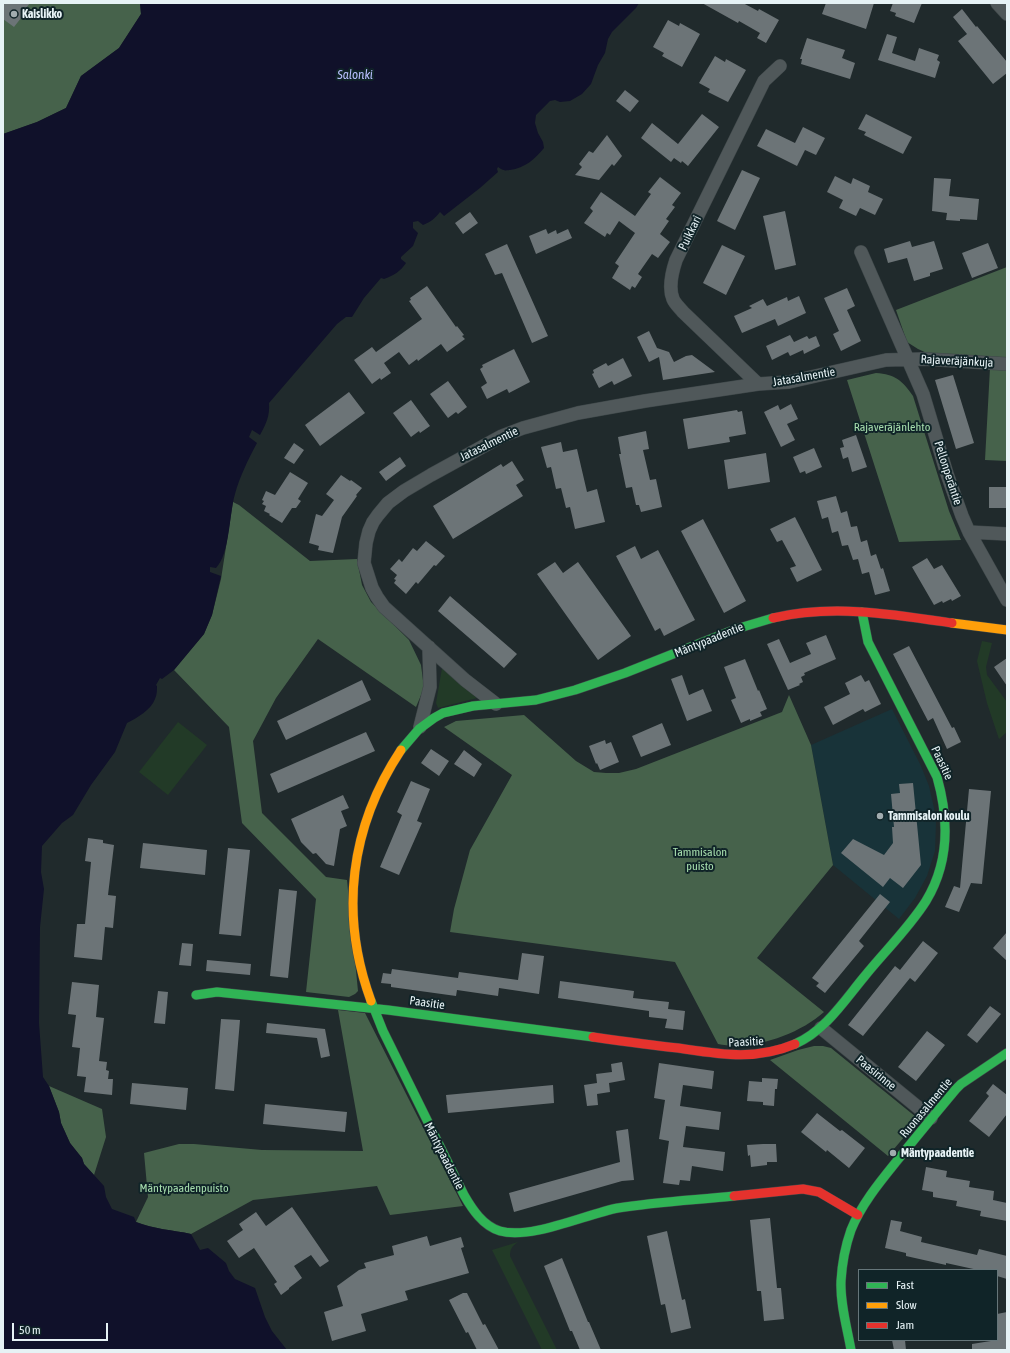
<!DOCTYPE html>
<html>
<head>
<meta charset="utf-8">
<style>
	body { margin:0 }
	#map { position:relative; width:1010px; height:1353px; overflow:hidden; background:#202a2c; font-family:"Asap Condensed",sans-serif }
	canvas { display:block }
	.frame { position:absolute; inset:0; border:4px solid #e6f2f5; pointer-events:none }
	.legend { position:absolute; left:858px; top:1269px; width:140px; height:72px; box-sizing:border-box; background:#102428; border:1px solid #66767a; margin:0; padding:5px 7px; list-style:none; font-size:12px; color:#e6f2f5 }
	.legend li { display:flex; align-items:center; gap:8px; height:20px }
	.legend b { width:20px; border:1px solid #66767a }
	.scale { position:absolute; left:12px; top:1323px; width:96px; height:18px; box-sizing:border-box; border:2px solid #e6f2f5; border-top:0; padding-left:5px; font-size:12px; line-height:14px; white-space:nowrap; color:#e6f2f5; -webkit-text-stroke:3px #102428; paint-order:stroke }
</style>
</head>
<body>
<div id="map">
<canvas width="1010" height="1353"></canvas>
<div class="frame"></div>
<ul class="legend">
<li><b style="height:5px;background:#30b455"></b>Fast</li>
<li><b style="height:5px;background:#ff9f0a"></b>Slow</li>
<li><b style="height:5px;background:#e5322d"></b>Jam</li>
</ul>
<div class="scale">50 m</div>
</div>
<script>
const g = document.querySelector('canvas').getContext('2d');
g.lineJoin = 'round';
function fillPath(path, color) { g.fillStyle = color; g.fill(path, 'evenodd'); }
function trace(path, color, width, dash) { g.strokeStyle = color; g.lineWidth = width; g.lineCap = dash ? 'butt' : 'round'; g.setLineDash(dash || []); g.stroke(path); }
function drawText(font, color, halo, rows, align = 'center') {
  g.font = font + ' "Asap Condensed",sans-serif'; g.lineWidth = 4; g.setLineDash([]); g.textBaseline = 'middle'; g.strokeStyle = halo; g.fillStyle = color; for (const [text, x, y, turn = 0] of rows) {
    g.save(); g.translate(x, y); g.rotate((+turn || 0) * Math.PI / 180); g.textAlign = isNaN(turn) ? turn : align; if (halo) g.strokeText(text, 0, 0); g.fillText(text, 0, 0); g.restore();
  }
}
fillPath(new Path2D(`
	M892,709L921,766L929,786L934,808L936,823L935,851L927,876L915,898L899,919L833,865L811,745Z`), '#183339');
fillPath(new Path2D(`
	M982,641L992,643L986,667L987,675L1007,702V732L999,739L987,703L977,661Z
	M442,668L477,698L438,708L436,703Z
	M178,722L207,745L168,795L139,772Z
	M518,1242C512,1246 510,1249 510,1256L557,1350H542L492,1250Z`), '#223a27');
fillPath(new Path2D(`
	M3,3H140L141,14L119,48L81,76L66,108L37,122L3,134Z
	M1007,267V359L929,354L918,349L907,342L896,310Z
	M990,368L1007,369V461L985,460Z
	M876,373C895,374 903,381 913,396L949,511L961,540L899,542L847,380Z
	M233,502L239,505L310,561L357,559L362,585L371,602L409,640L421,665L424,688L416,707L318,639L276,698L253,741L262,813L326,877L347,880L358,991L355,994L349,997L306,992L316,899L242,823L229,727L174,670L204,634L212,615L221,579Z
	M789,695L811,745L833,865L757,958L824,1012C798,1035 752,1051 718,1044L675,962L450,932L454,909L470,850L512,775L444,727L456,721L524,715L576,761L594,772L606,773H619L636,769L782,712Z
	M338,1010L365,1013L463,1206L390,1215L377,1186L253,1200L191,1234C173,1230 153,1229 136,1222L148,1197L144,1153L179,1144H194L262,1150L363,1151Z
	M814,1046H823L831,1048L916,1117L917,1119L916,1123L888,1156L770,1060L798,1050Z
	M49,1086L102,1109L106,1137L94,1175L84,1164L82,1158L70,1143L61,1123L59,1112Z`), '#46624b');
fillPath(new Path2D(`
	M140,3H639L636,8L612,32L608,39L605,53L598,65L591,84L582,94L570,101L560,102L555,100L550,101L536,115L535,123L538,133L543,142L544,148C535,159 525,168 510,170C510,170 504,171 504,170C502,170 500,168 498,167L497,169L498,172L480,188L444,216L440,212C435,218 431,222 423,225L418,221L413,222V228L418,233L413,246L401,257V259L406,263C401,271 393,276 384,279L381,278L364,298L352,317H346L337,324L269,403C270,416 266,424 260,435L252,430L249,437L257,443C248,460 240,476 235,494C229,514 230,554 216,568L210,567V572L221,576L212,615L204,634L174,670L162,679L160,678L156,685L157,686C157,690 157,695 155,699C151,710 137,718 127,723L115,752L91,785L73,815L62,823L42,846L41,872L44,889L40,927L39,1023L43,1077L49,1086L59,1112L61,1123L70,1143L82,1158L84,1164L104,1186L106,1197L112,1209L134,1217L136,1222C153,1229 173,1230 191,1234L200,1250L208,1248L226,1263L229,1271L235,1279L255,1288L265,1317L272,1331L287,1350H3V134L37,122L66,108L81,76L119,48L141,14Z`), '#10112a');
fillPath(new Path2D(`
	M3,3H30L26,8L28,9L14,27L3,19Z
	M702,3H743L758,11L759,9L779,20L766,43L757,38L760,33L739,21L738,23Z
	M826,3H874L866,29L822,14Z
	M893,3H922L914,23L895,16L896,13L890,11Z
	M962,9L976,27L977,26L1007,62V73L993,84L958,41L967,34L953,17Z
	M668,20L679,26L680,23L700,34L682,67L662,56L664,53L653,47Z
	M887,34L897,37L892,53L915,61L919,48L939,55L937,60L940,62L935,78L878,60Z
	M807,38L845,50L842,58L855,63L850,79L801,64L802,59H800Z
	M715,56L725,62L726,59L746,70L728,102L708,92L710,89L699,83Z
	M625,90L639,101L630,112L616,101Z
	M702,114L719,127L688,166L682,161L681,163L674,158L671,162L641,138L652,123L678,144Z
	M866,114L912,137L903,154L864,135L866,132L858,129Z
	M803,127L825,138L816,155L805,150L797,166L757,146L766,129L795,143Z
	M607,135L622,156L614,166L612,164L599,180L575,175L582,167L579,164L589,151L593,153Z
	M742,170L760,178L735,230L717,221Z
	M835,176L851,184L853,178L870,186L868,192L883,199L875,215L860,208L856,216L839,208L843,200L827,192Z
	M660,177L681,193L672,205L675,207L666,219L669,221L660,234L670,242L658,258L652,254L638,274L642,277L635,288L632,286L630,290L612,278L619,266L615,263L635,233L619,221L610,235L607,233L605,237L584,223L593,211L590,208L601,192L635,216L651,194L648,192Z
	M934,178L951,179L949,196L979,199L977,220L960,219V221L946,220L947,213L932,211Z
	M785,211L796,265L775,270L763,216Z
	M470,212L478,223L463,234L455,223Z
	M546,229L548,234L556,230L557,234L568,229L572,238L536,254L529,236Z
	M910,241L912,247L934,241L943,269L930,273V276L914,281L907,258L888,263L884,249Z
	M988,243L998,268L972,278L962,253Z
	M507,244L548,336L532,343L502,273L495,275L485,254Z
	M722,245L745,256L726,295L703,283Z
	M427,286L456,327L457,326L464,335L462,336L465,339L447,352L441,344L418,361L417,359L409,365L399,352L384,363L391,373L381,380L380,378L372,384L354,360L372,347L376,352L422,319L409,301L411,300L410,298Z
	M847,288L855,306L847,310L861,341L841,351L833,334L839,331L824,298Z
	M799,296L806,313L778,326L775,319L742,333L734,316L752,308L749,306L763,299L767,306L787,297L788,301Z
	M649,331L657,348L669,352L674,362L686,356L692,355L715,372L663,380L659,357L649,362L637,337Z
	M790,335L794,342L807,336L809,339L816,336L820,346L804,354L803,350L790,356L788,352L772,360L766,346Z
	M514,349L530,382L509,393L507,389L487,399L481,387L487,383L480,369L483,367L482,365Z
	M623,358L632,376L614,385L612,381L599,388L592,374L594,373L593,370L606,363L608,366Z
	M953,375L974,443L956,449L935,380Z
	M448,381L467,407L458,414L456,412L448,418L430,394Z
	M349,392L365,413L320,446L305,425Z
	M411,400L430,426L420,433L419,431L411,437L393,413Z
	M791,404L798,419L787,424L795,440L781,447L764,412L778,405L780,410Z
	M737,410L738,412L742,411L746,434L729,437L730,442L688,449L683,419Z
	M646,431L649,449L643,450L650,480L656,479L662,507L641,512L639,505H636L632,487L626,488L619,454H621L618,437Z
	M856,435L867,467L852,472L848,457L843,459L840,448L844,447L842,440Z
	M561,442L563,452L577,449L587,492L597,489L605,522L575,529L570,507L566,508L561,488L556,489L551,467L547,468L541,447Z
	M294,443L304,450L294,464L284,458Z
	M814,448L822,467L806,474L805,471L800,473L793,457Z
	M766,453L770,482L728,489L724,460Z
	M400,457L406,466L386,481L379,472Z
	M512,461L524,480L516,485L523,496L453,539L433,506L501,464L503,467Z
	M290,472L308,483L298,499L301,501L296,508H292L282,523L269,515L270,514L264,511L266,506L262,504L264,501L262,500L266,491L275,495Z
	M341,475L350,481L351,480L362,488L356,495L357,496L342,517L333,553L318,550L319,546L309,543L316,514L322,516L334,500L326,494Z
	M989,487H1007V508H989Z
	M836,496L841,513L847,511L851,527L857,526L861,542L867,540L871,556L876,554L881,569L883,568L890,591L875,595L869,572L862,574L858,559L853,560L848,545L842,546L838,531L832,533L828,517L822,519L817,501Z
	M795,517L822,570L797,582L790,568L796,566L782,540L777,542L770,529Z
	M703,519L746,601L724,613L681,531Z
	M426,541L445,556L436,566L434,565L418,584L416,582L406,594L394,583L396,580L394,579L397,575L390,569L399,559L402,562L413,548L417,551Z
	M635,546L641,559L658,550L695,620L664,636L660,628L655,631L616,556Z
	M927,558L934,569L942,565L961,596L952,601L951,599L943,603L942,601L934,605L912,567Z
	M555,562L563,573L578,562L631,636L598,660L537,574Z
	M450,596L517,654L504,668L438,611Z
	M826,635L836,659L804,673L805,675L801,677L803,682L799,684L800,685L788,690L767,644L779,639L790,663L811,654L806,643Z
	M909,646L952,728L954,727L961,742L947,749L933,718L928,721L893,654Z
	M1007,658V686L994,667Z
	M745,659L758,691L759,690L767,709L760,712L762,716L750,721V719L741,723L731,700L736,698L724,667Z
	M682,675L689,695L703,689L712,711L687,721L671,679Z
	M861,675L865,682L869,680L881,704L865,712L863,709L833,725L824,707L850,694L845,683Z
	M362,680L371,700L286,740L277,721Z
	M662,723L671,745L641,757L632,736Z
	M366,732L375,751L278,793L270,774Z
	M605,740L606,744L611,742L619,762L600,770L597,763L596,764L589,746Z
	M431,749L449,761L439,776L421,763Z
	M464,750L482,764L474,777L454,764Z
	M411,781L430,789L417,821L422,823L399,875L380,867L402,815L397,812Z
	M913,783L921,865L903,888L890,878L883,887L841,853L853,839L884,855L893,843L892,827H894L891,794L900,793L899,784Z
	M969,789L991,791L982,884L971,883L959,912L945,907L954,886L960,888Z
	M343,795L349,808L341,811L347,826L340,829L334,866L326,864L316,853L313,854L301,842L291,819Z
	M88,838L103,840V843L114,845L108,895L116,896L113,928L105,927L102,960L74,957L77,924H85L91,862L85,861Z
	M143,843L207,850L205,875L140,868Z
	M228,848L250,850L241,936L219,934Z
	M279,889L297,891L288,978L270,976Z
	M880,894L890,902L859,941L864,946L825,993L816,986L819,983L812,978Z
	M1007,932V961L993,948Z
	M923,941L938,953L915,982L910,978L863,1036L848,1025L895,966L900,970Z
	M182,943L193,944L191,966L179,965Z
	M522,953L544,956L539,994L499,988L498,996L457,990L456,996L391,987V984L381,983L383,973L391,974L392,969L458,978L459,972L518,980Z
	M207,960L251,964L250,975L206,971Z
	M560,981L634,991L633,998L669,1002L668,1009L685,1011L683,1030L665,1028L667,1019L649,1017V1011L558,998Z
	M72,982L99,985L96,1017L104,1018L99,1061L107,1062L106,1070L109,1071L108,1079H113L112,1095L84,1092L86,1077L77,1076L80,1048L72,1047L76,1015L68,1014Z
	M158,991L168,992L165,1024L154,1023Z
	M990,1006L1001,1014L977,1043L967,1035Z
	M221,1019L240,1020L234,1091L215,1089Z
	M267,1023L325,1029L330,1056L321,1058L317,1038L266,1033Z
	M927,1031L945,1045L916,1081L898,1067Z
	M622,1062L625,1080L609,1083L610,1092L597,1094L598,1105L587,1106L584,1085L597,1083L596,1074L612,1072L611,1064Z
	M659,1063L714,1071L712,1089L683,1085L680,1106L721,1112L719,1130L686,1126L683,1147L725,1152L723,1171L692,1166L690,1181L680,1180L679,1185L663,1183L669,1141L659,1139L665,1100L654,1098Z
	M762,1078L778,1079L777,1089H775L774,1106L763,1105V1102L747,1101L749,1081L762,1082Z
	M132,1083L188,1088L186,1110L130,1104Z
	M993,1084L1007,1095V1114L989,1137L969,1121L989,1096L986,1093Z
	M553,1085L554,1103L448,1113L446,1095Z
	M265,1104L347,1112L345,1132L263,1124Z
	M817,1113L840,1131L842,1130L865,1148L849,1168L827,1150L826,1152L801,1132Z
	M628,1129L634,1180L622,1181L514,1212L509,1193L620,1162L616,1131Z
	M763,1144H776L777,1162H767V1165L751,1167L750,1155L748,1156L747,1145Z
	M926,1167L947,1171L946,1177L970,1181L969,1187L994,1191L993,1200L1007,1203V1221L980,1216L981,1211L956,1206L957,1201L933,1197V1192L922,1190Z
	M292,1207L329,1261L320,1267L311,1255L294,1266L302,1278L289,1288V1289L281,1295L274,1284L277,1282L254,1248L239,1258L227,1241L243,1230L239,1224L256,1212L266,1226Z
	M770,1218L777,1288H781L784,1319L764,1321L761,1291H757L750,1220Z
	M891,1220L902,1222L900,1231L922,1237L921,1242L977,1255L979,1249L1007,1256V1279L997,1276V1270H978L946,1263V1265L906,1256V1253L885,1248Z
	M667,1231L682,1300L685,1299L691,1328L671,1333L665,1304L661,1305L647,1236Z
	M427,1236L430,1246L461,1237L464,1247L461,1248L469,1273L405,1291L408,1300L361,1314L366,1331L332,1341L324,1312L343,1306L337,1286L359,1270L366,1268L364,1263L394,1255L392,1246Z
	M562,1258L588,1322H589L601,1350H580L572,1331H570L544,1266Z
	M463,1293H467L483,1325L485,1324L499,1350H477L468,1332L466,1333L449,1300Z
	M1007,1312V1350H972V1344L997,1340V1314Z
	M892,1340H905L906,1350H894Z`), '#6c7477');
const street = new Path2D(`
	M997,3L1007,14
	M861,252L923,394L947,474L962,516L969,532L1007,600
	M758,384L683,312C680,308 675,304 673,299C668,287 672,272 676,260L764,81L780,66
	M969,532L1007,534
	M496,704L465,680L384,607L377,597L372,588L364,563L366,543L369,531L373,522L378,515L388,503L404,491L431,475L502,436L523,428L578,413L645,401L758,384L789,382L886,360L924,359L1007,364
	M420,727L430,687L429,647
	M821,1028L931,1118`);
const fast = new Path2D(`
	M401,750L419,729L434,718L443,713L473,706L536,700L575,690L625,673L736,629L773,618
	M196,995L217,992L388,1010L593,1037
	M371,1001L383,1031L464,1195C472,1209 483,1226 500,1231C531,1240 586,1214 618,1208C656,1202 695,1200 734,1196
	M795,1044C825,1031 844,1001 864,977C884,952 909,928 926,901C949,863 949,819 937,777L868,642L862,612
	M851,1350C847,1327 840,1304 841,1281C842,1264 845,1247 851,1230C861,1205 879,1183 896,1162C916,1137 936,1113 956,1089L961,1084L1007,1053`);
const slow = new Path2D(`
	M952,623L1007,630
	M371,1001C339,914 350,827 401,750`);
const jam = new Path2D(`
	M773,618C832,604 892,614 952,623
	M593,1037C621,1041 649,1045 678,1048C719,1054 755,1061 795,1044
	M734,1196L803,1189L819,1192L858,1215`);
trace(street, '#3e4749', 14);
trace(fast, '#3e4749', 10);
trace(slow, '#3e4749', 10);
trace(jam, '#3e4749', 10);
trace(street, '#50585a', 13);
trace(fast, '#30b455', 9);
trace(slow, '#ff9f0a', 9);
trace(jam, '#e5322d', 9);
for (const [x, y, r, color] of [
	[14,14,4,"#a1acaf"],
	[880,816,4,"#a1acaf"],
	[893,1153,4,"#a1acaf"]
]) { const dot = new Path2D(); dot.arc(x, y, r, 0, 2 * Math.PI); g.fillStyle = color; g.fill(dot); trace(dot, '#102428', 1.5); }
drawText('bold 12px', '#e6f2f5', '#102428', [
	["Kaislikko",22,14],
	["Tammisalon koulu",888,816],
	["Mäntypaadentie",901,1153]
], 'left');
drawText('12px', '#e6f2f5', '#102428', [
	["Puikkari",690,233,-64],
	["Rajaveräjänkuja",957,361,3],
	["Jatasalmentie",804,377,-10],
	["Jatasalmentie",489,444,-26],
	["Pellonperäntie",948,473,72],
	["Mäntypaadentie",709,640,-22],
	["Paasitie",942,763,65],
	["Paasitie",427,1003,8],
	["Paasitie",746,1042,-3],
	["Paasirinne",876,1073,39],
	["Ruonasalmentie",926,1108,-50],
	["Mäntypaadentie",444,1156,63]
]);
drawText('12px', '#a7deae', '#102428', [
	["Rajaveräjänlehto",892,427],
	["Tammisalon",700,852],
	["puisto",700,866],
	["Mäntypaadenpuisto",184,1188]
]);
drawText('italic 13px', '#b7befc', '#102428', [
	["Salonki",355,75]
]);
</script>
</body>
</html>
